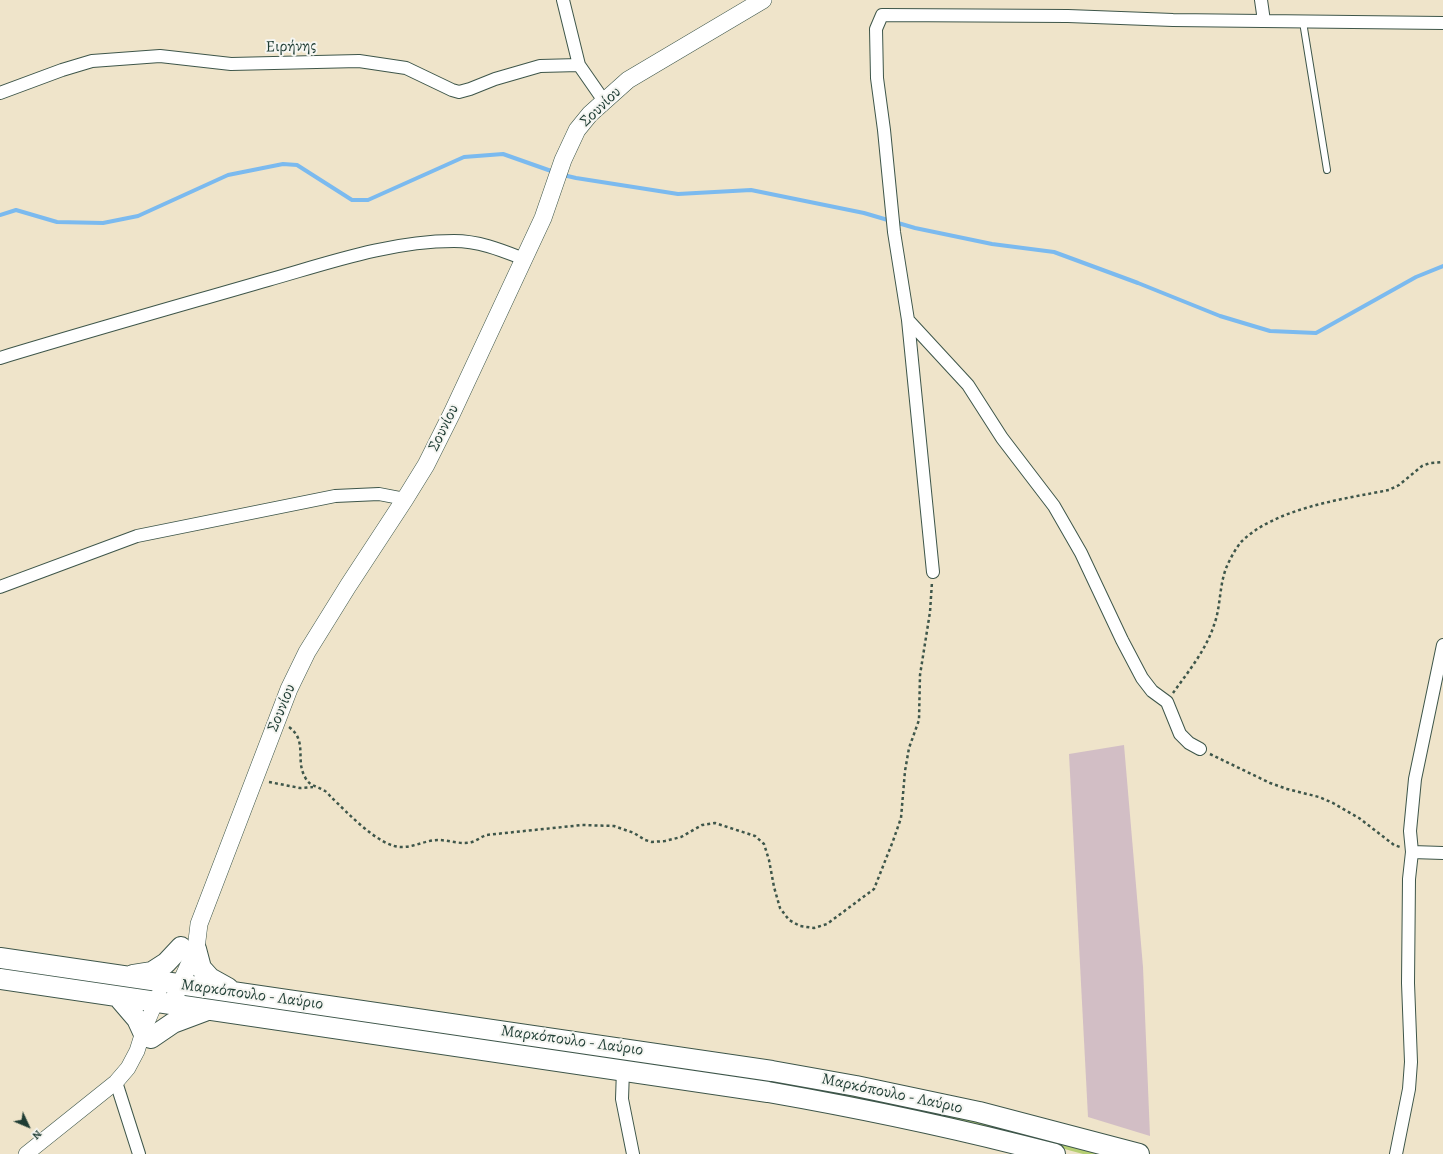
<!DOCTYPE html>
<html>
<head>
<meta charset="utf-8">
<style>
	body { margin:0 }
	#map { position:relative; width:1443px; height:1154px; overflow:hidden; background:#efe4ca; font-family:Alegreya,serif }
	canvas { display:block }
	.north { position:absolute; left:8px; top:1106px; width:40px; height:40px; -webkit-text-stroke:3px #f6f6f2; paint-order:stroke; rotate:134deg; font-size:11px; font-weight:700; line-height:16px; text-align:center; color:#1f3d34 }
	.north::after { content:''; display:block; margin:auto; width:14px; height:18px; background:#1f3d34; clip-path:polygon(50% 0,100% 100%,50% 72%,0 100%) }
</style>
</head>
<body>
<div id="map">
<canvas width="1443" height="1154"></canvas>
<div class="north">N</div>
</div>
<script>
const g = document.querySelector('canvas').getContext('2d');
g.lineJoin = 'round';
function fillPath(path, color) { g.fillStyle = color; g.fill(path, 'evenodd'); }
function trace(path, color, width, dash) { g.strokeStyle = color; g.lineWidth = width; g.lineCap = dash ? 'butt' : 'round'; g.setLineDash(dash || []); g.stroke(path); }
function drawText(font, color, halo, rows, align = 'center') {
  g.font = font + ' Alegreya,serif'; g.lineWidth = 4; g.setLineDash([]); g.textBaseline = 'middle'; g.strokeStyle = halo; g.fillStyle = color; for (const [text, x, y, turn = 0] of rows) {
    g.save(); g.translate(x, y); g.rotate((+turn || 0) * Math.PI / 180); g.textAlign = isNaN(turn) ? turn : align; if (halo) g.strokeText(text, 0, 0); g.fillText(text, 0, 0); g.restore();
  }
}
fillPath(new Path2D(`
	M1124,745L1143,967L1150,1136L1088,1117L1069,754Z`), '#d2bec5');
fillPath(new Path2D(`
	M339,1015L809,1085L926,1107L1108,1154H1083L1031,1140L314,1017Z`), '#b6cf74');
trace(new Path2D(`
	M563,175L576,178L678,194L751,190L864,213L915,228L992,244L1054,252L1138,283L1220,316L1270,331L1316,333L1416,277L1443,266
	M0,215L16,210L57,222L103,223L138,216L228,175L283,164L297,165L352,200H368L464,157L503,154L554,172`), '#7bbaef', 4);
const service = new Path2D(`
	M1303,22L1327,170`);
const minor = new Path2D(`
	M563,0L579,65L604,101
	M1261,0L1264,21
	M0,93L62,70L92,61L160,56L231,64L359,61L406,68L452,90L459,92L470,89L495,79L540,66L579,65
	M908,320L968,385L1002,438L1054,506L1081,553L1122,640L1142,678L1152,691L1167,702L1180,734L1189,743L1200,749
	M0,358C89,331 178,306 268,280C328,263 390,241 454,241C479,241 501,250 524,259
	M933,572L908,320L894,232L884,130L877,78L876,29L882,15L1068,16L1173,20L1443,23
	M0,587L137,536L335,496L379,494L405,499
	M1412,852L1443,853
	M623,1070L622,1099L633,1154
	M116,1082L139,1154
	M1396,1154L1409,1089L1411,1062L1408,983L1409,879L1412,852L1410,831L1415,779L1443,645`);
const tertiary = new Path2D(`
	M26,1154L116,1082L128,1068L137,1051L143,1032L159,994`);
const secondary = new Path2D(`
	M175,996L196,949L199,924L289,689L307,652L348,586L405,499L426,465L452,413L543,218L563,160L577,130L590,114L628,80L763,0`);
const trunk = new Path2D(`
	M196,949L201,968L210,978L228,988
	M0,958L772,1071L856,1086L979,1112L1139,1154
	M133,975L152,972L166,963L181,947
	M0,979L768,1092C865,1109 960,1129 1055,1154
	M119,998L137,1019L143,1032
	M151,1038L173,1023L205,1011`);
trace(service, '#3e564a', 8);
trace(minor, '#3e564a', 14);
trace(tertiary, '#3e564a', 16);
trace(secondary, '#3e564a', 18);
trace(trunk, '#3e564a', 22);
trace(new Path2D(`
	M1173,693C1188,672 1206,650 1214,625C1221,607 1219,584 1227,566C1230,559 1236,548 1241,542C1275,508 1343,499 1389,490L1399,485L1422,466L1430,463L1443,462
	M289,727C308,741 295,760 305,777C309,786 317,786 325,791C327,792 329,795 331,797C347,812 380,848 402,847C415,847 426,840 438,840C449,840 461,845 472,842C476,841 481,837 486,835L582,825L614,826L634,833L645,840L652,842L665,841L681,837L702,825L715,823L755,836L764,844L769,860L774,887L780,908L789,920L800,926L814,928L827,924L874,889L893,841L901,818L905,771L909,748L919,720L920,675L930,612L932,582
	M1210,754L1270,783L1287,789L1319,797L1333,803L1359,818L1394,845L1400,847
	M269,782L300,788L313,787`), '#3e564a', 2.5, [3, 3]);
trace(service, '#fff', 6);
trace(minor, '#fff', 12);
trace(tertiary, '#fff', 15);
trace(secondary, '#fff', 17);
trace(trunk, '#fff', 20);
drawText('16px', '#1f3d34', '#f6f6f2', [
	["Ειρήνης",291,47,-1],
	["Σουνίου",601,107,-44],
	["Σουνίου",444,428,-64],
	["Σουνίου",282,708,-68],
	["Μαρκόπουλο - Λαύριο",252,995,8],
	["Μαρκόπουλο - Λαύριο",572,1041,8],
	["Μαρκόπουλο - Λαύριο",892,1094,12]
]);
</script>
</body>
</html>
